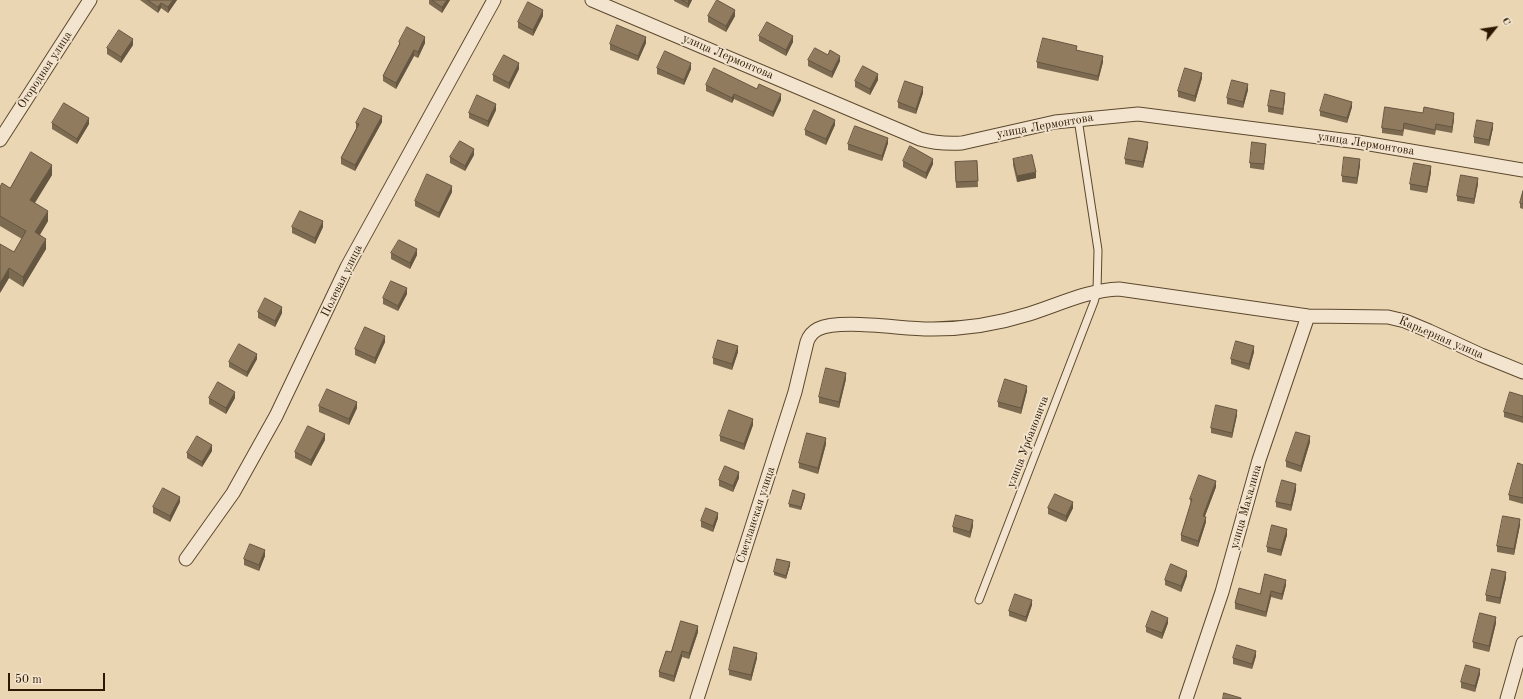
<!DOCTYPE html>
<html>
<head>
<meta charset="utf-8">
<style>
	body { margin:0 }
	#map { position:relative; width:1523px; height:699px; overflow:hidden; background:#ebd6b4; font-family:"Old Standard TT",serif }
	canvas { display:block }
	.north { position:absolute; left:1475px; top:8px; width:40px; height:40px; -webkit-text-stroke:3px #f2e4ce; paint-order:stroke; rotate:60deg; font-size:11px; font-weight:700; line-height:16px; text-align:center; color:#2d1800 }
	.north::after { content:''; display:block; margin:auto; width:14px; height:18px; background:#2d1800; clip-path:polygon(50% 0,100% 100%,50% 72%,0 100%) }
	.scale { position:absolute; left:8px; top:673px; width:97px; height:18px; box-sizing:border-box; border:2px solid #2d1800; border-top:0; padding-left:5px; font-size:12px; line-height:14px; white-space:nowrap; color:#2d1800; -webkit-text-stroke:3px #f2e4ce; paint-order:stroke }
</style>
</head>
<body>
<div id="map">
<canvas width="1523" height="699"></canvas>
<div class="north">С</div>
<div class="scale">50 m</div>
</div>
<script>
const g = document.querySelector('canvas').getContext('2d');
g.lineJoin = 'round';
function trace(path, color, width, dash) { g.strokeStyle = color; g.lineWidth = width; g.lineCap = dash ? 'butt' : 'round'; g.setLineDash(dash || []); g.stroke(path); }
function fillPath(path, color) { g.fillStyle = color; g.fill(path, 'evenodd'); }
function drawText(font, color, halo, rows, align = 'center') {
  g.font = font + ' "Old Standard TT",serif'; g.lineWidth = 3.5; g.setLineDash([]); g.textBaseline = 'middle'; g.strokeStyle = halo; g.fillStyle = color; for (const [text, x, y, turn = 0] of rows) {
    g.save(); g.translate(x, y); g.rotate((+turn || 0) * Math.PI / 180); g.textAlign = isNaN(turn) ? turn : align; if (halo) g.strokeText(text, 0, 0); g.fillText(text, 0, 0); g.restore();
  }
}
const lane = new Path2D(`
	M979,600L1094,302L1097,291L1098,250L1078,119`);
const street = new Path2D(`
	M592,0L920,139C934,143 946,144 962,143L1055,122L1138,114L1358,142L1523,170
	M0,140L90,0
	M186,559L233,493L276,416L347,267L494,0
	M697,699L795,392L807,342C809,336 812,332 818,329C841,318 906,330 933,329C966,329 997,324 1029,314C1058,305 1088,290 1119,289L1308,316L1388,317L1405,321L1429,331L1481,355L1523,372
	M1186,699L1222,592L1259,460L1308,316
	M1507,699L1523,643`);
trace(lane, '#5c482d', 9);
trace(street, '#5c482d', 15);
trace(lane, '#f2e4ce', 7);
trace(street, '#f2e4ce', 13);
fillPath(new Path2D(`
	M140,0H177L168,13L161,8L158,13Z
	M429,0H450L442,13L429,4Z
	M674,0H692L688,8L674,1Z
	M543,16L533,36L518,28V22Z
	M708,16H735L726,32L708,22Z
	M759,36L793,42L786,56L759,41Z
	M399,42L425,43L418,58L414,56L396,89L383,81V76L399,45Z
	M646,43L638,61L610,50V44Z
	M133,45L121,63L107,54V48Z
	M1077,50L1103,62L1098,81L1037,68V62Z
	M808,60L840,61L832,78L808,66Z
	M657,68L691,69L684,85L657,74Z
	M519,69L509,89L493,81V75Z
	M1202,78L1195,102L1178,97V91Z
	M878,80L870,95L855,87V81Z
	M706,85L781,100L773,117L734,99L732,103L706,91Z
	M1248,90L1243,108L1227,104V98Z
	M923,93L916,114L898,108V102Z
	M1285,98L1283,115L1268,112V106Z
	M1352,107L1347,123L1320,116V111Z
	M1385,107L1454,119L1452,133L1436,130L1435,135L1404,129L1403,136L1382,133V128Z
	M496,110L488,127L469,118V113Z
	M382,122L355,171L341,164V158L356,129V123Z
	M52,123L89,124L77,144L52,129Z
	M835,125L826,145L805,135V130Z
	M1493,128L1489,146L1474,143V137Z
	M888,143L882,161L848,150V144Z
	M1148,147L1143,168L1125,164V159Z
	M1266,149L1264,170L1250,168V163Z
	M474,155L465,171L450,163V157Z
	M1013,159L1036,178L1017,182L1013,165Z
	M903,161L933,164L926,179L903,167Z
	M977,161L978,187L956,188L955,162Z
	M1360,165L1357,184L1342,182V176Z
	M1431,172L1427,193L1410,190V184Z
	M52,175L35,203L48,221L40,235L46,249L23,287L9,278L0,293L14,252L22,239L0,226V187L10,188Z
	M1478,184L1474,204L1457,201V196Z
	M1523,191V209L1520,208V203Z
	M452,192L439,218L415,206V201Z
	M292,227H323L315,244L292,233Z
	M391,253L417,255L410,269L391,259Z
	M407,294L398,311L383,304V298Z
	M258,312L282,313L275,327L258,318Z
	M385,342L375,364L355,355V349Z
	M738,352L732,370L713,364V358Z
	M1254,352L1249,370L1231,364V359Z
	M257,359L247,377L229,367V362Z
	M846,379L839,408L819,403V397Z
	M1027,391L1021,414L998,407V402Z
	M1523,396V423L1504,417V412Z
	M209,398H235L226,414L209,404Z
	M319,406L357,408L349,425L319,412Z
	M1237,415L1232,438L1211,433V428Z
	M753,425L744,450L720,441V436Z
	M325,440L311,466L295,458V452Z
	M1310,442L1301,472L1286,467V461Z
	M826,444L818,474L799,468V463Z
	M212,451L202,467L187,458V453Z
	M1523,465V504L1509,500V495Z
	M739,478L733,492L719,486V480Z
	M1216,487L1205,516L1206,522L1198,547L1181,541V535L1191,504L1190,499Z
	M1296,490L1291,511L1276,507V502Z
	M805,497L801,510L789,507V504Z
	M180,502L170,522L153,513V507Z
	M1048,508H1073L1066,522L1048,514Z
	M718,518L713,532L701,527V521Z
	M1520,525L1514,555L1497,552V546Z
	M973,526L970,538L953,532V527Z
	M1287,535L1281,556L1267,552V547Z
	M265,556L259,571L244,565V559Z
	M790,565L786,579L774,575V572Z
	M1187,576L1181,592L1165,585V580Z
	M1506,578L1500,604L1486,601V595Z
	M1286,585L1282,600L1271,597L1266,617L1235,609V603L1260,594Z
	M1032,605L1026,622L1009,616V611Z
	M1168,623L1162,639L1146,632V627Z
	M1496,623L1489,652L1473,648V642Z
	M698,632L689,659L682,657L674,682L659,677V672L671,652Z
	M1256,656L1252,669L1233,664V658Z
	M757,658L751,681L729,675V670Z
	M1480,674L1475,692L1461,688V682Z`), '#7c6a51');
fillPath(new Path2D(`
	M173,0H177L168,13V7Z
	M447,0H450L442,13V7Z
	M689,0H692L688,8V3Z
	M161,3V8L158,13V7Z
	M543,10V16L533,36V30Z
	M735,10V16L726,32V26Z
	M793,36V42L786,56V50Z
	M425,37V43L418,58V52Z
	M646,37V43L638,61V56Z
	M133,39V45L121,63V57Z
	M414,50V56L396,89V83Z
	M840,56V61L832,78V72Z
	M1103,56V62L1098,81V76Z
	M519,63V69L509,89V83Z
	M691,63V69L684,85V80Z
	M1202,73V78L1195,102V96Z
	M878,74V80L870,95V89Z
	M1248,84V90L1243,108V102Z
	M923,87V93L916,114V109Z
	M1285,93V98L1283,115V109Z
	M734,94V99L732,103V98Z
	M781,94V100L773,117V112Z
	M1352,102V107L1347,123V118Z
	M496,104V110L488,127V121Z
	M1454,113V119L1452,133V127Z
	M382,116V122L355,171V165Z
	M89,118V124L77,144V139Z
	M835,120V125L826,145V139Z
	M1493,123V128L1489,146V140Z
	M888,138V143L882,161V156Z
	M1148,142V147L1143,168V162Z
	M474,149V155L465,171V166Z
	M933,159V164L926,179V173Z
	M1360,159V165L1357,184V178Z
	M52,165V175L30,210V200Z
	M1431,166V172L1427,193V187Z
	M1036,172V178L1017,182V176Z
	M1478,178V184L1474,204V199Z
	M452,186V192L439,218V213Z
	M48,211V221L35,242V232Z
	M323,221V227L315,244V238Z
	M46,239V249L23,287V277Z
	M417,249V255L410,269V263Z
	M9,268V278L0,293V283Z
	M407,288V294L398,311V306Z
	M282,307V313L275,327V321Z
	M385,336V342L375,364V358Z
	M738,346V352L732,370V364Z
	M1254,346V352L1249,370V364Z
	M257,354V359L247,377V372Z
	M846,373V379L839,408V402Z
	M1027,386V391L1021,414V408Z
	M235,392V398L226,414V408Z
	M357,402V408L349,425V419Z
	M1237,410V415L1232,438V433Z
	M753,419V425L744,450V444Z
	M325,434V440L311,466V460Z
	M1310,436V442L1301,472V466Z
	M826,438V444L818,474V468Z
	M212,445V451L202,467V462Z
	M739,472V478L733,492V486Z
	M1216,481V487L1203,521V516Z
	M1296,484V490L1291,511V505Z
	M805,494V497L801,510V507Z
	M180,497V502L170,522V516Z
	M1073,502V508L1066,522V516Z
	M718,513V518L713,532V526Z
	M1206,517V522L1198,547V541Z
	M1520,519V525L1514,555V549Z
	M973,520V526L970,538V532Z
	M1287,529V535L1281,556V550Z
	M265,550V556L259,571V565Z
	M790,562V565L786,579V576Z
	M1187,571V576L1181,592V586Z
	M1506,572V578L1500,604V598Z
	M1286,580V585L1282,600V594Z
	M1271,591V597L1266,617V612Z
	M1032,600V605L1026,622V617Z
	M1496,617V623L1489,652V646Z
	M1168,618V623L1162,639V633Z
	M698,626V632L689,659V653Z
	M682,651V657L674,682V676Z
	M1256,651V656L1252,669V664Z
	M757,653V658L751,681V675Z
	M1480,669V674L1475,692V686Z`), '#655642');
const building = new Path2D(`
	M148,0H173L168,7L161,3L158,7Z
	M432,0H447L442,7Z
	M682,0H689L688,3Z
	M717,0L735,10L726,26L708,16Z
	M528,2L543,10L533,30L518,22Z
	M767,22L793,36L786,50L759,36Z
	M617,25L646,37L638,56L610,44Z
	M407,27L425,37L418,52L414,50L396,83L383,76L400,43L399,42Z
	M119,30L133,39L121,57L107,48Z
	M1043,38L1077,46L1076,50L1103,56L1098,76L1037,62Z
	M815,48L828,55L830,50L840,56L832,72L808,60Z
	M665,51L691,63L684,80L657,68Z
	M504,55L519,63L509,83L493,75Z
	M863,66L878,74L870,89L855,81Z
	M714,68L757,89L759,84L781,94L773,112L734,94L732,98L706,85Z
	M1185,68L1202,73L1195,96L1178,91Z
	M1232,80L1248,84L1243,102L1227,98Z
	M905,81L923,87L916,109L898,102Z
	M1271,90L1285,93L1283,109L1268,106Z
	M1325,94L1352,102L1347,118L1320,111Z
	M477,95L496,104L488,121L469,113Z
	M64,103L89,118L77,139L52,123Z
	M1385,107L1423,113L1424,107L1454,113L1452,127L1436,124L1435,130L1404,123L1403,131L1382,128Z
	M364,108L382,116L355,165L341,158L359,124L356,123Z
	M814,110L835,120L826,139L805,130Z
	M1477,120L1493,123L1489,140L1474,137Z
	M855,126L888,138L882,156L848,144Z
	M1129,138L1148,142L1143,162L1125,159Z
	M460,141L474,149L465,166L450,157Z
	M1252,142L1266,144L1264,164L1250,163Z
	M910,146L933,159L926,173L903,161Z
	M31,152L52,165L30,200L48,211L35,232L46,239L23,277L9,268L0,283V244L14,252L26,231L0,216V187L2,183L10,188Z
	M1032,155L1036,172L1017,176L1013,159Z
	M1344,157L1360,159L1357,178L1342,176Z
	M977,161L978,181L956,182L955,162Z
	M1414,163L1431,166L1427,187L1410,184Z
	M427,174L452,186L439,213L415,201Z
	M1461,175L1478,178L1474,199L1457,196Z
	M1523,191V204L1520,203Z
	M300,211L323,221L315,238L292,227Z
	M399,240L417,249L410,263L391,253Z
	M391,281L407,288L398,306L383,298Z
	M265,298L282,307L275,321L258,312Z
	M365,327L385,336L375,358L355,349Z
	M718,340L738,346L732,364L713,358Z
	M1236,341L1254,346L1249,364L1231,359Z
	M239,344L257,354L247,372L229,362Z
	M826,368L846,373L839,402L819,397Z
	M1005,379L1027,386L1021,408L998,402Z
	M218,382L235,392L226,408L209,398Z
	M327,389L357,402L349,419L319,406Z
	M1510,392L1523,396V417L1504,412Z
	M1216,405L1237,410L1232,433L1211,428Z
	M729,410L753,419L744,444L720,436Z
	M308,426L325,434L311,460L295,452Z
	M1296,432L1310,436L1301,466L1286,461Z
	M807,433L826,438L818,468L799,463Z
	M197,436L212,445L202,462L187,453Z
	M1518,463L1523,465V498L1509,495Z
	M725,466L739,472L733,486L719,480Z
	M1199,475L1216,481L1203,516L1206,517L1198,541L1181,535L1192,499H1190Z
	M1282,480L1296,484L1291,505L1276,502Z
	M163,488L180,497L170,516L153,507Z
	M793,490L805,494L801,507L789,504Z
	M1055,494L1073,502L1066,516L1048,508Z
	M706,508L718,513L713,526L701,521Z
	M956,515L973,520L970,532L953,527Z
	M1503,516L1520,519L1514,549L1497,546Z
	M1272,525L1287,529L1281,550L1267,547Z
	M250,544L265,550L259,565L244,559Z
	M777,559L790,562L786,576L774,572Z
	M1171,564L1187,571L1181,586L1165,580Z
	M1492,569L1506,572L1500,598L1486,595Z
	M1265,574L1286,580L1282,594L1271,591L1266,612L1235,603L1239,588L1260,594Z
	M1015,594L1032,600L1026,617L1009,611Z
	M1152,611L1168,618L1162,633L1146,627Z
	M1480,613L1496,617L1489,646L1473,642Z
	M681,621L698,626L689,653L682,651L674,676L659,672L666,651L671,652Z
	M1237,645L1256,651L1252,664L1233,658Z
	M734,647L757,653L751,675L729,670Z
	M1466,665L1480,669L1475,686L1461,682Z
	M1224,693L1241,698V699H1223Z`);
fillPath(building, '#907b5e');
trace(building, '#655642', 1);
drawText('12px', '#2d1800', '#f2e4ce', [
	["улица Лермонтова",728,57,23],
	["Огородная улица",45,70,-57],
	["улица Лермонтова",1045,126,-10],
	["улица Лермонтова",1366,144,9],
	["Полевая улица",342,281,-64],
	["Карьерная улица",1441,338,23],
	["улица Урбановича",1028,442,-69],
	["улица Махалина",1246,507,-74],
	["Светланская улица",756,515,-72]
]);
</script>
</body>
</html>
